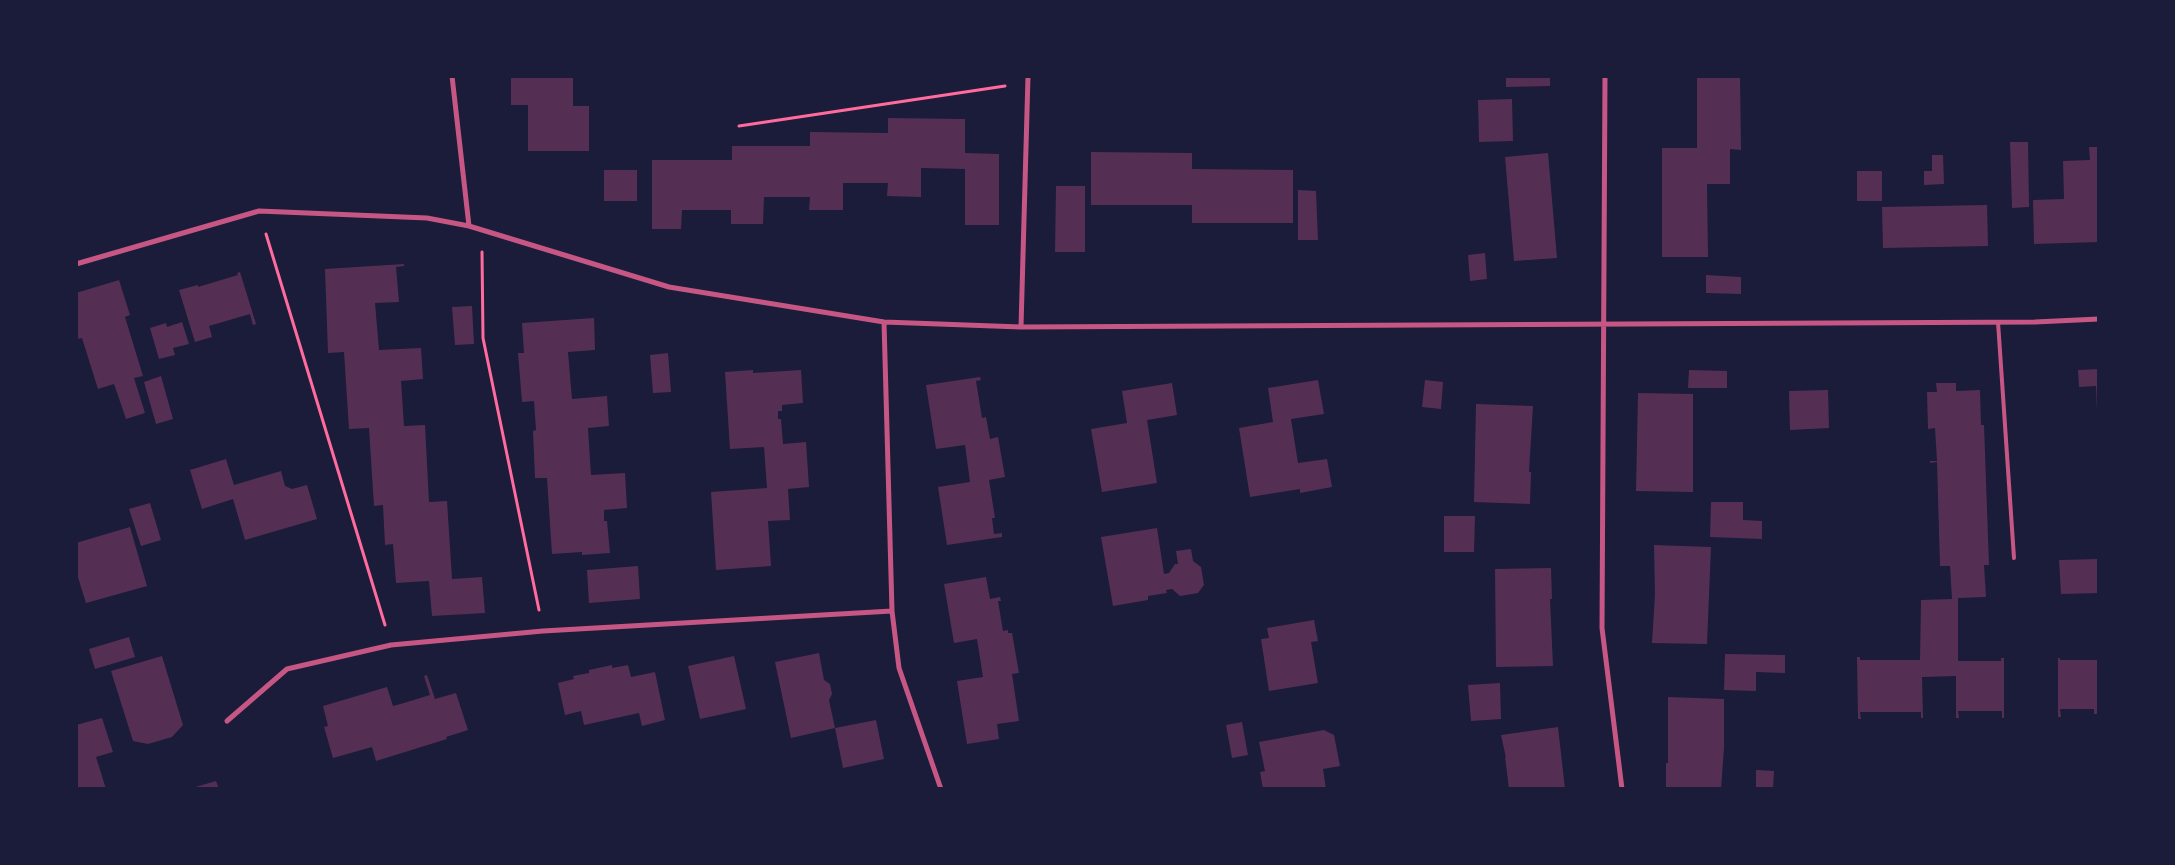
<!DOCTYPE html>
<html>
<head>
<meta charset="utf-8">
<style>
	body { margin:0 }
	#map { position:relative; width:2175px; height:865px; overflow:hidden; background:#1b1b3a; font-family:Helvetica,sans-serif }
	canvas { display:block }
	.frame { position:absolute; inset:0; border:78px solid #1b1b3a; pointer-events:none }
</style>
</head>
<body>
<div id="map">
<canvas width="2175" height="865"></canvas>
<div class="frame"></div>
</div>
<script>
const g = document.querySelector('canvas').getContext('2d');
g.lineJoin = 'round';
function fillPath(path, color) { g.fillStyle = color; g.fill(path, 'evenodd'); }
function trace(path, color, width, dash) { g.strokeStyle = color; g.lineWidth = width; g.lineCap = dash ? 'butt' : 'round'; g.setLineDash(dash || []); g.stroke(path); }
fillPath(new Path2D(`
	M511,76H573V106H589V151H528V105H511Z
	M1506,76H1550V86L1506,87Z
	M1697,76H1740L1741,150L1730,149V184H1707L1708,257H1662V148H1697Z
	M1512,99L1513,141L1479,142L1478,100Z
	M888,118L965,119V153L999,154V225H965V169L921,168V197L887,196L888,183H843V210H809L810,197H764L763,224H731V210H682L681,229H652V160H732V146H810V132L888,133Z
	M2010,142H2028L2029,207L2012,208Z
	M2089,147H2099V242L2034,244L2033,200L2064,199L2063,161L2090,160Z
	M1091,152L1192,153V169L1293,170V223H1192V205H1091Z
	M1548,153L1557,258L1514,261L1505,157Z
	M1932,155H1943L1944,184L1924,185V171H1932Z
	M604,170H637V201H604Z
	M1857,171H1882V201H1857Z
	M1056,186H1085V252H1055Z
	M1298,190L1316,191L1318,240H1298Z
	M1987,205L1988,246L1883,248L1882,207Z
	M1485,253L1487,279L1470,281L1468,255Z
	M404,264V266L396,267L399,302L375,303L379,350L421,348L423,379L401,381L404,426L425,425L429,502L447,501L452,579L482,577L485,613L432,616L429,581L396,583L393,544L385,545L383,505L374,506L369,428L349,429L344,352L328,353L325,269Z
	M240,272L256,324L253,325L250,314L209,326L212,337L195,342L179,290L198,285V287L238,275L237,273Z
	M1706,275L1741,277V294L1706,293Z
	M119,280L130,315L125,317L143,376L134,378L145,413L126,419L114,384L98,389L82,338L76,339V293Z
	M472,306L474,344L455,345L452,307Z
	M594,318L595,350L568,352L572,399L607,396L609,426L588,428L591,475L625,473L627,508L604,510V521H607L610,553L582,555V552L552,554L547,478H535L533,431L536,430L534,401L522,402L518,353H524L522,323Z
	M182,322L189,344L173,348L175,355L159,359L150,328L166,323L167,327Z
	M668,353L671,392L653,393L650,355Z
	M2099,369V412H2097L2096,386L2079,387L2078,370Z
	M753,370V373L801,370L803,403L782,405V411H778V419H781L783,444L806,442L809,487L788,489L790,520L768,521L771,566L716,570L711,492L767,488L764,447L730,449L725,372Z
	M1689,370L1727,371V388H1688Z
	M161,376L173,419L156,424L144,382Z
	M980,377L981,380L976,381L982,418L986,417L990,439L998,437L1005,477L989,480L995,518H992L994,534L1002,533V537L947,545L938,487L970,482L965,445L936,449L926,385Z
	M1318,380L1324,414L1291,419L1298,463L1327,459L1332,487L1300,493V489L1250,497L1239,428L1273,422L1268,388Z
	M1425,380L1443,382L1441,409L1422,407Z
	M1172,383L1177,415L1147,420L1157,483L1102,492L1091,429L1127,423L1122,391Z
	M1936,383H1956V391L1980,390L1981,425H1984L1989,565H1984L1986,597L1958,598V661H2001V658H2004V718H2002V711H1958L1959,718H1956V676L1922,677L1923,718H1921V712H1860L1861,719H1858L1857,657H1860V660H1920L1921,600L1952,599L1950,566H1940L1937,462L1930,463V461H1937L1935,428L1928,429L1927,392H1937Z
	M1828,390L1829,428L1790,430L1789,391Z
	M1638,393L1693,394V492L1636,491Z
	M1476,404L1533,406L1529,472H1531L1530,504L1474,502Z
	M226,459L234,485L281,471L285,486L292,489L307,485L317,519L245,540L233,499L202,509L190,470Z
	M1711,502H1743V520L1762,521V539L1710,537Z
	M150,503L161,540L141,546L129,509Z
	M1444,516H1475L1474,552H1444Z
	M130,527L147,586L86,603L76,571V543Z
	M1157,528L1164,574L1169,573L1175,564H1178L1176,551L1191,549L1193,561L1201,567L1204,585L1198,593L1180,596L1172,589L1166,590L1167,593L1148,596V600L1113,606L1101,537Z
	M1654,545L1711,547L1707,644L1652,643L1655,594Z
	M2099,559V593L2061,594L2059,560Z
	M638,566L640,599L589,603L587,570Z
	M1551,568L1552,599H1550L1553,666L1496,667L1495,569Z
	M986,577L990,599L1000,597L1001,601H998L1003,631L1008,630V633H1012L1019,673L1012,674L1019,721L997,724L999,739L967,744L957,681L983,677L977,639L954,643L944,584Z
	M1314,620L1318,641L1311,642L1318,683L1269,691L1261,639L1269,638L1267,628Z
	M129,637L135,657L95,669L89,649Z
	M819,653L824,680L830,684L832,694L829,700L835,728L791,738L775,662Z
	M1725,654L1785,655V673L1756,672V691L1724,690Z
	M162,656L183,725L172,737L148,744L133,741L111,671Z
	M734,656L746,709L700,719L688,666Z
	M2058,658H2060V660H2099V714H2094V709H2060L2061,717H2058Z
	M612,665V668L628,665L631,677L655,672L665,720L642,726L639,713L584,725L581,711L565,715L558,683L574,679L573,676L589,673V670Z
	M427,675L435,699L456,693L468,730L446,737L447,739L376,761L372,747L333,758L324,727L328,726L323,706L387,687L393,706L404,703L430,695L424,676Z
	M1500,683L1501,719L1471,721L1468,685Z
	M1668,697L1724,699V748L1721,789H1666V763H1668Z
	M102,718L113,752L96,757L106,789H76V725Z
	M876,720L884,759L843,768L835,728Z
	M1242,722L1248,755L1232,758L1226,725Z
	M1558,727L1565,789H1509L1505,757L1506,758L1501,735Z
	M1324,730L1334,735L1340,766L1323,769L1326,789H1263L1260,772L1265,771L1259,742Z
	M1756,770L1774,771L1773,789H1756Z
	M216,781L219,789H192V788Z`), '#542f53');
trace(new Path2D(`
	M739,126L1005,86
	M266,234L385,625
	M482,252L483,338L539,610`), '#ff6b9d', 3);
trace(new Path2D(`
	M1998,322L2014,558`), '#c65784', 4);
trace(new Path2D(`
	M452,76L469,226
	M1605,76L1602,628L1622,789
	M76,264L259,211L427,218L469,226L669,287L884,322L1021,327L2035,322L2099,319
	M884,322L892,611L899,668L941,789
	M1021,327L1028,76
	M227,721L287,669L391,645L543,631L892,611`), '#c65784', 5);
</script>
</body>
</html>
